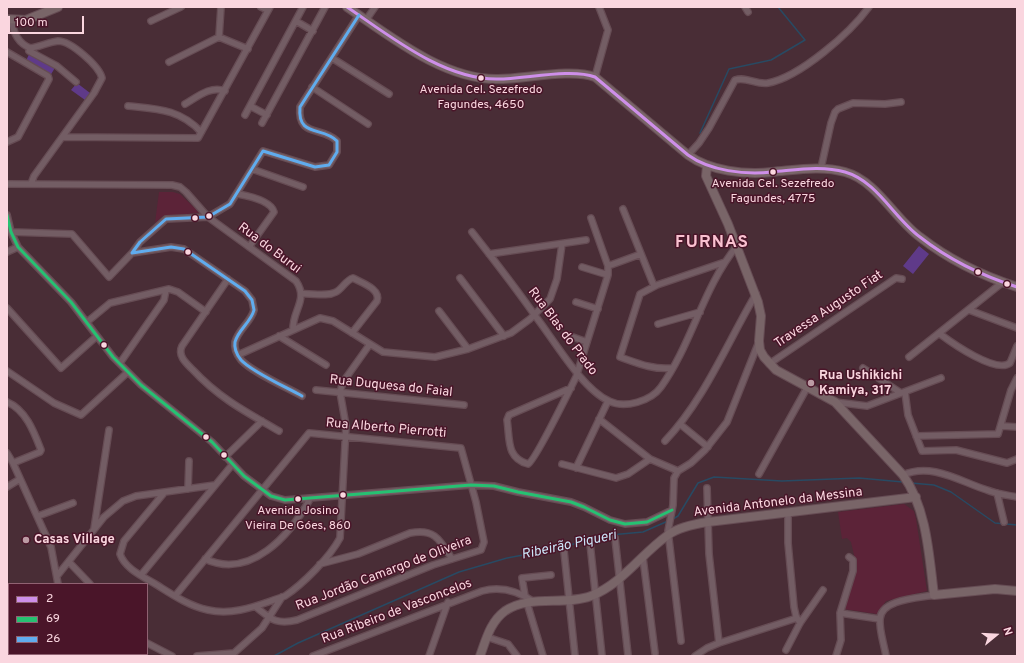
<!DOCTYPE html>
<html>
<head>
<meta charset="utf-8">
<style>
	body { margin:0 }
	#map { position:relative; width:1024px; height:663px; overflow:hidden; background:#492d36; font-family:Overpass,sans-serif }
	canvas { display:block }
	.frame { position:absolute; inset:0; border:8px solid #fad6df; pointer-events:none }
	.legend { position:absolute; left:8px; top:583px; width:140px; height:72px; box-sizing:border-box; background:#4a1529; border:1px solid #906272; margin:0; padding:5px 7px; list-style:none; font-size:12px; color:#fad6df }
	.legend li { display:flex; align-items:center; gap:8px; height:20px }
	.legend b { width:20px; border:1px solid #906272 }
	.north { position:absolute; left:976px; top:615px; width:40px; height:40px; -webkit-text-stroke:3px #4a1529; paint-order:stroke; rotate:72deg; font-size:11px; font-weight:700; line-height:16px; text-align:center; color:#fad6df }
	.north::after { content:''; display:block; margin:auto; width:14px; height:18px; background:#fad6df; clip-path:polygon(50% 0,100% 100%,50% 72%,0 100%) }
	.scale { position:absolute; left:8px; top:16px; width:76px; height:18px; box-sizing:border-box; border:2px solid #fad6df; border-top:0; padding-left:5px; font-size:12px; line-height:14px; white-space:nowrap; color:#fad6df; -webkit-text-stroke:3px #4a1529; paint-order:stroke }
</style>
</head>
<body>
<div id="map">
<canvas width="1024" height="663"></canvas>
<div class="frame"></div>
<ul class="legend">
<li><b style="height:5px;background:#ce8fe9"></b>2</li>
<li><b style="height:5px;background:#26c172"></b>69</li>
<li><b style="height:5px;background:#60acee"></b>26</li>
</ul>
<div class="north">N</div>
<div class="scale">100 m</div>
</div>
<script>
const g = document.querySelector('canvas').getContext('2d');
g.lineJoin = 'round';
function fillPath(path, color) { g.fillStyle = color; g.fill(path, 'evenodd'); }
function trace(path, color, width, dash) { g.strokeStyle = color; g.lineWidth = width; g.lineCap = dash ? 'butt' : 'round'; g.setLineDash(dash || []); g.stroke(path); }
function drawText(font, color, halo, rows, align = 'center') {
  g.font = font + ' Overpass,sans-serif'; g.lineWidth = 3; g.setLineDash([]); g.textBaseline = 'middle'; g.strokeStyle = halo; g.fillStyle = color; for (const [text, x, y, turn = 0] of rows) {
    g.save(); g.translate(x, y); g.rotate((+turn || 0) * Math.PI / 180); g.textAlign = isNaN(turn) ? turn : align; if (halo) g.strokeText(text, 0, 0); g.fillText(text, 0, 0); g.restore();
  }
}
fillPath(new Path2D(`
	M159,192H173L180,194L200,213L163,216L155,223Z
	M904,504L914,511L916,519L927,591L886,601L877,614L843,609L857,568L851,542L847,538L842,539L838,512Z`), '#5c2338');
fillPath(new Path2D(`
	M30,52L56,66L50,76L26,61Z
	M77,83L90,93L85,100L71,90Z
	M919,246L929,254L913,274L903,266Z`), '#5f3a89');
trace(new Path2D(`
	M700,133L729,69L771,60L805,40L778,7
	M911,483L934,485L951,492L995,523L1017,525
	M673,519L678,516L698,483L714,477L782,481L859,478L903,482
	M274,656L298,643L459,572L507,558L561,548L599,536L643,532L668,521`), '#284a63', 1.5);
const street = new Path2D(`
	M261,7L268,10
	M745,7L748,12
	M12,20C13,33 18,43 30,48C39,47 49,42 58,41C71,41 99,66 102,78L94,93L34,176L31,184
	M366,20L375,7
	M151,21L181,7
	M296,21L313,31
	M219,37L221,7
	M29,51L57,66L76,82
	M7,52L48,76L49,79L18,137L7,142
	M332,58L389,94
	M169,62L219,37L248,49
	M595,77L608,30L599,7
	M312,87L368,124
	M185,104C197,97 211,85 225,91
	M128,106C157,109 180,109 201,132
	M250,106L267,115
	M245,115L303,7
	M262,123L325,7
	M63,137L198,138L270,7
	M688,155L699,143L709,128L735,80C746,76 756,85 768,83C800,77 850,33 869,7
	M821,168L831,123L835,112L838,109L853,103L885,104L901,102
	M252,169L303,187
	M7,184L172,185L180,187L186,192L208,217L296,281C309,300 292,310 293,330
	M238,194C249,196 271,201 274,212L249,247
	M623,209L654,286
	M7,215L11,232L18,247L71,302L113,357L141,385L212,442L244,476L271,496L285,500L471,485L494,486L518,492L571,502L584,507L610,520L625,524L647,522L672,510
	M11,232L72,234L109,277L132,253
	M472,232C494,260 516,288 536,317C554,340 582,389 609,401C625,409 651,401 661,387C692,344 703,287 737,246
	M7,252L18,247
	M489,254L586,240
	M608,266L641,254
	M582,267L608,275
	M460,278L504,336
	M228,279L182,346C177,356 187,364 193,370C219,398 246,412 279,431
	M301,294C312,293 327,297 336,292C342,289 346,280 353,278C362,283 381,289 377,301L352,333
	M576,302L598,309
	M7,308L61,368L97,336
	M969,310L1017,328
	M439,311L468,349
	M87,322L110,303L169,289L178,292L206,312
	M658,324L700,312
	M940,334C952,343 996,374 1010,363L1017,346
	M567,335L587,342
	M279,336L326,365
	M238,355L320,318L333,321L383,352L435,357L468,349L511,333L530,319L550,299L557,279L562,244
	M909,357L1003,282
	M120,363L164,300L166,290
	M769,364L896,278L902,279
	M672,368C653,370 637,363 620,357L640,294L657,285L725,262
	M863,368L901,393
	M7,371L54,403L81,415L128,372
	M571,388L509,415L507,420C510,439 506,458 528,464C535,461 570,389 576,377L608,275V266L591,218
	M316,390L464,405
	M905,392L908,415L922,451L956,450L1007,463L1017,459
	M302,396C286,387 252,372 241,360C237,355 234,348 235,342C238,330 251,322 254,310L252,300L245,291L184,249L171,247L132,253L140,242L166,219L208,217L230,204L263,151L315,167L329,165L337,152V141C323,126 297,138 300,107L359,15
	M7,402C26,410 34,432 41,450L40,452L13,463
	M835,402L867,406L941,378
	M599,419L650,459L678,471
	M680,424L708,447
	M1002,426L1017,427
	M916,436L998,434L1011,390L1017,378
	M665,441C705,399 727,343 756,294
	M7,453L13,463L51,547L58,584
	M225,457L262,421
	M562,464L616,478L628,474L650,459
	M576,468L608,401
	M759,474L808,386
	M903,475C932,462 961,482 987,490C996,494 1007,495 1017,497
	M7,487L20,479
	M707,488L709,554L719,643
	M188,489L189,461
	M164,493L124,541L120,554C125,569 144,577 157,585C173,595 189,606 208,610C230,615 251,608 271,601C275,599 281,598 285,596C303,584 330,557 340,538L346,426L340,392L343,382L370,344
	M997,493L1004,522
	M788,513V543L794,607L796,616L800,623
	M38,516L73,503
	M94,529L109,430
	M615,538L628,655
	M590,543L602,656
	M564,551L575,656
	M643,558L655,653
	M205,559C251,580 290,535 310,499
	M69,562L90,584
	M320,564L358,554L410,533C435,528 440,540 452,559
	M141,575L232,465
	M57,576L104,517L123,501L136,496L215,485
	M175,596L309,433L461,448L476,502L484,542L481,550L433,565L297,620C276,625 271,619 256,607
	M525,596L522,578L551,575
	M527,603L543,656
	M840,613L880,619
	M487,637L508,644L517,656
	M681,641L668,531L673,505L674,478L678,471L691,463L705,450L727,422L758,344
	M147,643L172,656
	M7,647L9,650
	M786,650L800,623L823,590
	M11,654L12,656
	M76,656V654
	M197,656L234,653
	M233,656L234,653L262,628L282,597
	M313,656L482,591C501,586 518,591 534,602
	M429,656L448,602
	M695,656L707,648L719,643L797,618
	M836,656L841,640L840,613L853,571V560L849,557
	M886,656C884,644 879,630 880,619C881,599 919,598 934,595`);
const secondary = new Path2D(`
	M347,7C390,36 444,80 498,79C525,79 571,68 595,77L688,155C710,171 745,175 772,172C796,170 821,165 845,172C877,181 894,218 920,237C948,259 983,276 1017,287
	M7,19L26,20L58,7
	M707,166L706,176L728,224L758,302L761,316L759,341L760,350L764,357L776,370L835,402L903,475C927,509 929,555 934,595L995,589L1017,591
	M480,656C486,640 490,622 505,611C530,594 564,606 591,596C622,584 641,554 668,535C679,527 694,524 708,522L916,497`);
trace(street, '#664c54', 8);
trace(secondary, '#664c54', 10);
trace(street, '#735d64', 5.5);
trace(secondary, '#796568', 8);
trace(new Path2D(`
	M347,7C390,36 444,80 498,79C525,79 571,68 595,77L688,155C710,171 745,175 772,172C796,170 821,165 845,172C877,181 894,218 920,237C948,259 983,276 1017,287`), '#ce8fe9', 3);
trace(new Path2D(`
	M7,215L11,232L18,247L71,302L113,357L141,385L212,442L244,476L271,496L285,500L471,485L494,486L518,492L571,502L584,507L610,520L625,524L647,522L672,510`), '#26c172', 3);
trace(new Path2D(`
	M302,396C286,387 252,372 241,360C237,355 234,348 235,342C238,330 251,322 254,310L252,300L245,291L184,249L171,247L132,253L140,242L166,219L208,217L230,204L263,151L315,167L329,165L337,152V141C323,126 297,138 300,107L359,15`), '#60acee', 3);
for (const [x, y, r, color] of [
	[481,78,3.5,"#fad6df"],
	[773,172,3.5,"#fad6df"],
	[209,216,3.5,"#fad6df"],
	[195,218,3.5,"#fad6df"],
	[188,252,3.5,"#fad6df"],
	[978,272,3.5,"#fad6df"],
	[1007,284,3.5,"#fad6df"],
	[104,345,3.5,"#fad6df"],
	[811,383,4,"#bc9ba4"],
	[206,437,3.5,"#fad6df"],
	[224,455,3.5,"#fad6df"],
	[343,495,3.5,"#fad6df"],
	[298,499,3.5,"#fad6df"],
	[26,540,4,"#bc9ba4"]
]) { const dot = new Path2D(); dot.arc(x, y, r, 0, 2 * Math.PI); g.fillStyle = color; g.fill(dot); trace(dot, '#4a1529', 1.5); }
drawText('12px', '#fad6df', '#4a1529', [
	["Avenida Cel. Sezefredo",481,91],
	["Fagundes, 4650",481,106],
	["Avenida Cel. Sezefredo",773,185],
	["Fagundes, 4775",773,200],
	["Avenida Josino",298,512],
	["Vieira De Góes, 860",298,527]
]);
drawText('13px', '#fad6df', '#4a1529', [
	["Rua do Burui",269,249,37],
	["Travessa Augusto Fiat",829,310,-34],
	["Rua Blas do Prado",562,332,53],
	["Rua Duquesa do Faial",391,387,6],
	["Rua Alberto Pierrotti",386,429,5],
	["Avenida Antonelo da Messina",778,503,-7],
	["Rua Jordão Camargo de Oliveira",384,574,-21],
	["Rua Ribeiro de Vasconcelos",397,612,-21]
]);
drawText('bold 13px', '#fad6df', '#4a1529', [
	["Rua Ushikichi",819,376],
	["Kamiya, 317",819,391],
	["Casas Village",34,540]
], 'left');
drawText('italic 14px', '#cbe4f7', '#4a1529', [
	["Ribeirão Piqueri",569,546,-12]
]);
g.letterSpacing = '1px';
drawText('bold 17px', '#f9c1d0', '#4a1529', [
	["FURNAS",712,244]
]);
g.letterSpacing = '0px';
</script>
</body>
</html>
